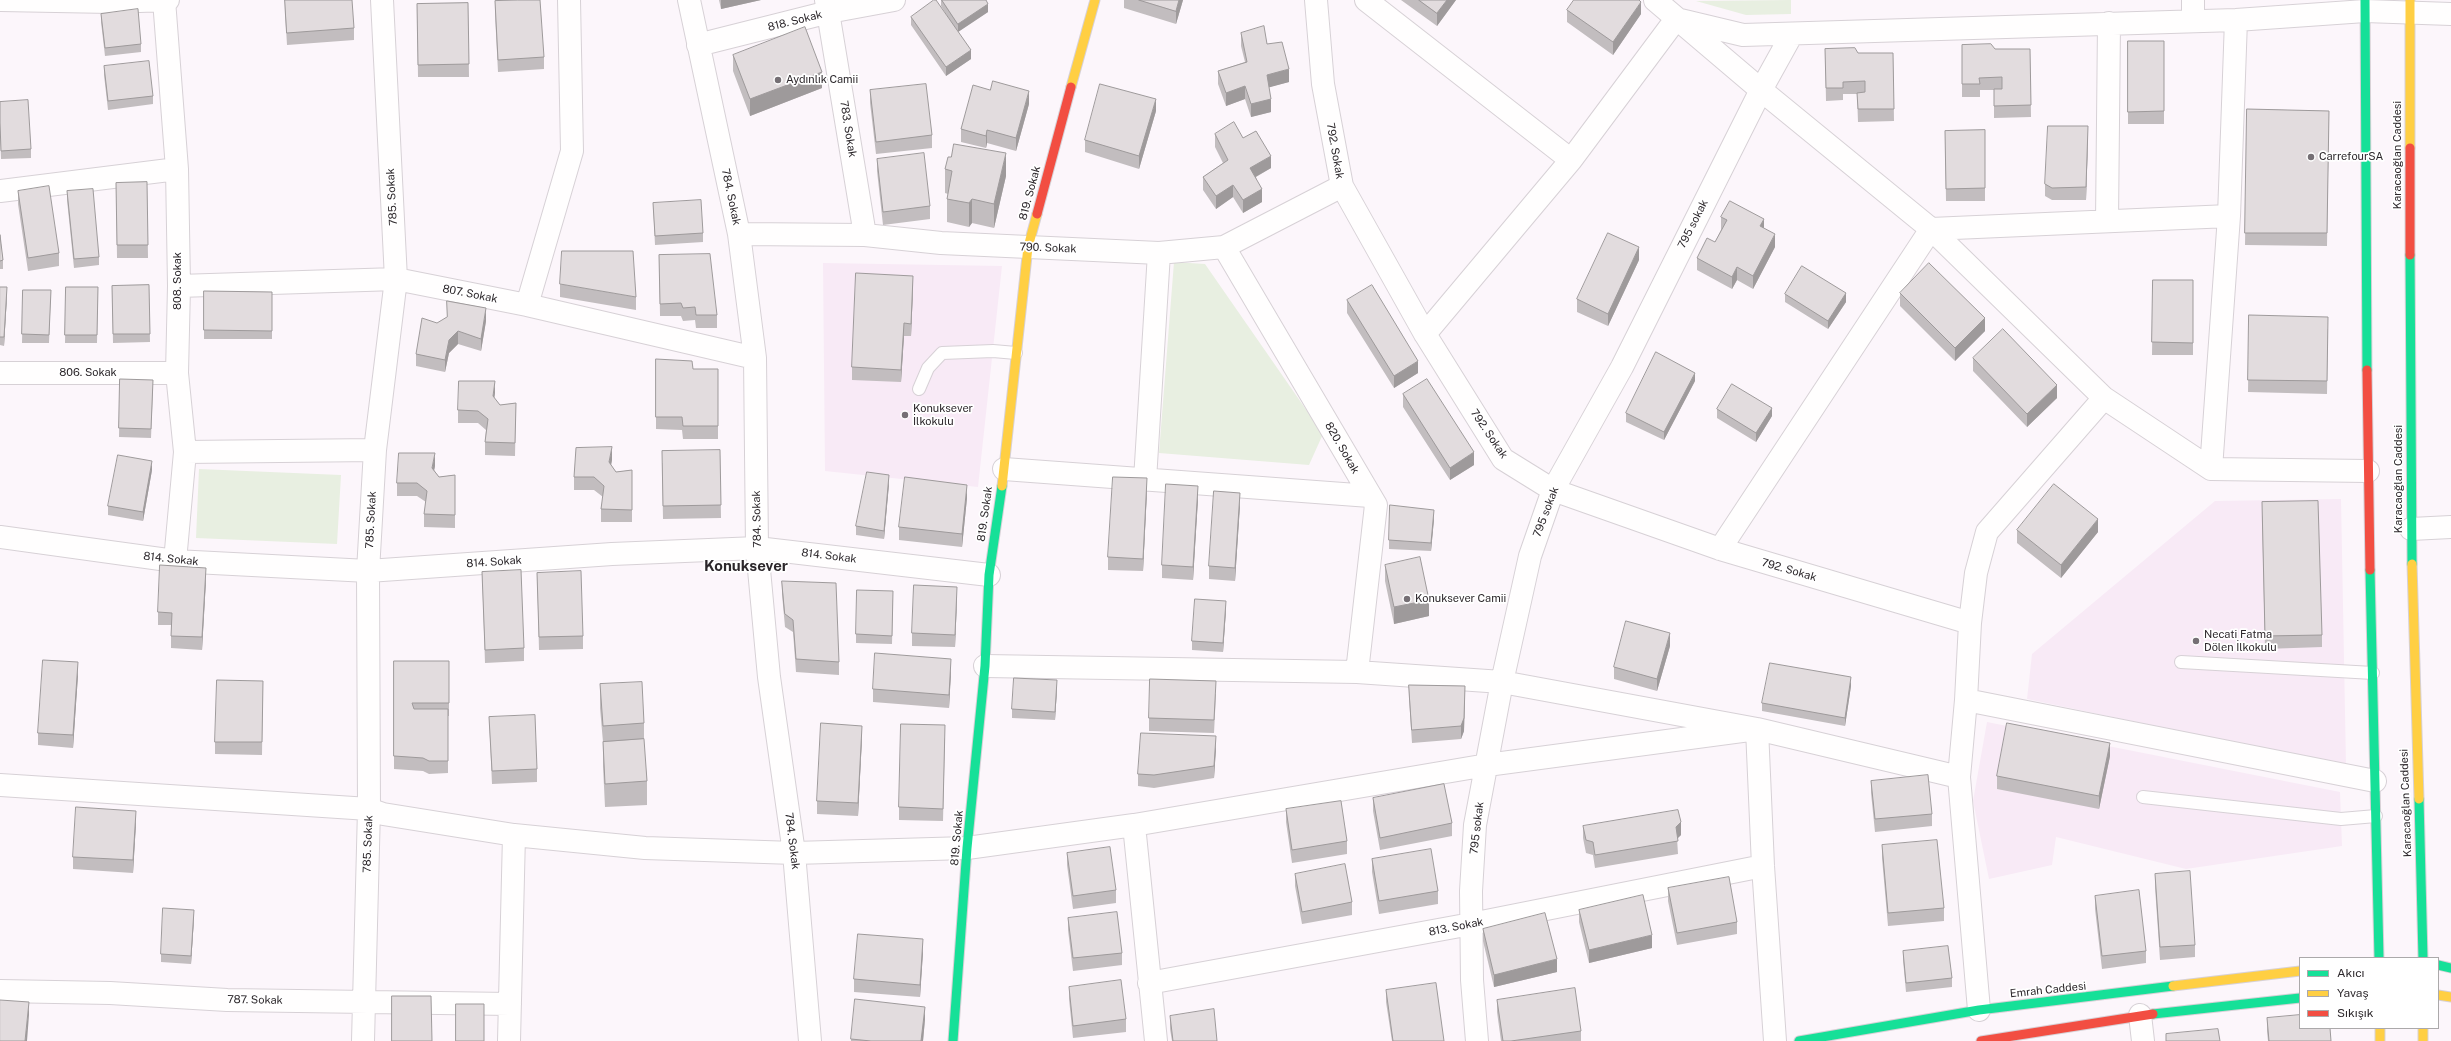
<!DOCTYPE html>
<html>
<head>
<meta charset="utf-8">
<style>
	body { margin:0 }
	#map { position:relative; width:2451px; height:1041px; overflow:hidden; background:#fcf6fb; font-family:"Public Sans",sans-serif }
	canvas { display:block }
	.legend { position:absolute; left:2299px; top:957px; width:140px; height:72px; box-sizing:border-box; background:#fff; border:1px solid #aba9aa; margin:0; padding:5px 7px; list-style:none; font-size:12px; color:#2c272b }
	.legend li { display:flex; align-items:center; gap:8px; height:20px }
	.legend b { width:20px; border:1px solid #aba9aa }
</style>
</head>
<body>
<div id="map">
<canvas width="2451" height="1041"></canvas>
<ul class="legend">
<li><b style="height:5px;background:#16e098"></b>Akıcı</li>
<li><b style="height:5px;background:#ffcf43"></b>Yavaş</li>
<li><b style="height:5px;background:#f24e42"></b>Sıkışık</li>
</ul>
</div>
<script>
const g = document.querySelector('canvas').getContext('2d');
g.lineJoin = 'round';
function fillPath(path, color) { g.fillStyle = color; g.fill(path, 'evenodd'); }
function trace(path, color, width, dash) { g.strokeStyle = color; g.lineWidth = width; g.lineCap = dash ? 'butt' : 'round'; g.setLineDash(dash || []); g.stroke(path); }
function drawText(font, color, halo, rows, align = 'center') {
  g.font = font + ' "Public Sans",sans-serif'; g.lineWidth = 3.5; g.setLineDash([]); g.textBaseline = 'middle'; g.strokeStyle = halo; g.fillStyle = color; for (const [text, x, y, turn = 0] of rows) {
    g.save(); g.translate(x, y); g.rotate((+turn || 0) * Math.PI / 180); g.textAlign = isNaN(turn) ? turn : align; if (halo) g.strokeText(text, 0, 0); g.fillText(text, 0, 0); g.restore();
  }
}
fillPath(new Path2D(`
	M823,263L1002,266L978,487L825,471Z
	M2341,499L2346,766L2027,699L2032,654L2215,501Z
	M1987,722L2340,792L2342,846L2186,869L2056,837L2052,865L1989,879L1973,801Z`), '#f8eaf6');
fillPath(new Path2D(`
	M1791,0V14L1746,15L1696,1Z
	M1174,262L1205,264L1323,434L1309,465L1159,453Z
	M199,469L341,475L337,544L196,538Z`), '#e8efe1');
const lane = new Path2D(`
	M919,389L928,368L942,353L993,351L1016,353
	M2181,662L2373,673
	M2143,797L2341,819L2376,816`);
const street = new Path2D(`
	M1,0L111,2L168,0
	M164,0L177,169L179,286L177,373L185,452L175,561
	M689,0L739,234L755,358L757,548L769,677L794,853L810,1041
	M826,0L865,235
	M1316,0L1323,84L1342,186L1425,334L1503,459L1553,490L1720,549L1970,623
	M1366,0L1571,160
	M1655,0L1761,90L1931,229L2104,398L2211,469L2368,471
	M2193,20V0
	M698,45L829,12L894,0
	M0,191L177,169
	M2107,221L2109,23
	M739,234L865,235L941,243L1159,253L1224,247L1342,186
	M1224,247L1376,505L1357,672
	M179,286L396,279L527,305L755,358
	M527,305L572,151L569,0
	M1425,334L1571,160L1676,19L1743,35L2236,20L2365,11L2451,14
	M0,373H177
	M185,452L375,450
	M1004,469L1370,496
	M2211,469L2229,216L2236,20
	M1145,480L1159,253
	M2411,529L2451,527
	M0,537L175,561L368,571L612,554L757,548L989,575
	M1720,549L1931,229L2229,216
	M985,666L1357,672L1502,682L1757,729L1763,866L1775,1041
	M1966,700L2375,781
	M0,785L369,809L383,814L514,835L645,848L794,853L967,848L1134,825L1487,765L1757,729L1959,777
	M1134,825L1156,1041
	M1149,983L1471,924L1763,866
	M0,991L110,993L227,1000L510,1004
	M1979,1010L1959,777L1966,700L1970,623L1976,573L1987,532L2104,398
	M2140,1015L2143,1041
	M363,1041L369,809L368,571L375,450L396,279L382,0
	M509,1041L514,835
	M1477,1041L1472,980L1471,891L1475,825L1502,682L1530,556L1553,490L1622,367L1761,90L1792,34`);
const fast = new Path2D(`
	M2365,0L2367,370
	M2410,255L2412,564
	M2370,570L2379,958
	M2419,799L2423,958
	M2438,965L2451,968
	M2153,1014L2300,998
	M953,1041L967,848L985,666L989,575L1002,486
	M1799,1041L1979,1010L2173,986`);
const slow = new Path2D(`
	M2410,0V148
	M1071,87L1095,0
	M1002,486L1028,247L1037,214
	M2412,564L2419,799
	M2173,986L2300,971
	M2438,995L2451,997
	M2380,1028V1041
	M2423,1028V1041`);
const jam = new Path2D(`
	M2410,148V255
	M1037,214L1071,87
	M2367,370L2370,570
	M1981,1041L2153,1014`);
trace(lane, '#d7d1d6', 14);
trace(street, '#d7d1d6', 24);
trace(fast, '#d7d1d6', 11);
trace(slow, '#d7d1d6', 11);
trace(jam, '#d7d1d6', 11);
trace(lane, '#fffefe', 12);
trace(street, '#fffefe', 22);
trace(fast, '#16e098', 9);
trace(slow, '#ffcf43', 9);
trace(jam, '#f24e42', 9);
fillPath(new Path2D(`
	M285,0L354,28V40L287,45L285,11Z
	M719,0H761L721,9Z
	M941,0H986L988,12L958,32L971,59L946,76L911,25V17L949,19L941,6Z
	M1124,0H1183L1176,24L1124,8Z
	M1401,0H1456L1437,26Z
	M495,1L544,57V69L498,72L495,14Z
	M468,3L469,77H418L417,4Z
	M1567,10L1641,14L1613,55L1567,22Z
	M101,14L141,44V52L105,56L101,22Z
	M1241,33L1267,44L1289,82L1269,87L1271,112L1251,117L1245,99L1226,106L1218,84V71L1245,62L1241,46Z
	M2128,41H2164V124H2128Z
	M1962,45L1995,49H2030L2031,117L1994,118V90H1980V97H1962Z
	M1825,49L1858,53H1893L1894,121L1858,122L1857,94H1843V100L1826,101Z
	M733,55L822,88L750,116L733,71Z
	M104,66L153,96V104L108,110L104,75Z
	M870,90L932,135V148L876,154L870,103Z
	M0,102L31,149V158L1,159L0,131Z
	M1029,104L1016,151L987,143L986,148L961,142V129Z
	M2247,109L2329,111L2327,246L2245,245Z
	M1156,111L1139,169L1085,152V140Z
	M1985,130V201H1946L1945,131Z
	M1215,134L1243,138L1271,168L1256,177L1262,202L1243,213L1233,197L1216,209L1203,190V177L1223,163L1215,147Z
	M2088,139L2086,200H2052L2045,196V184Z
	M877,159L930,206V219L883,225L877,171Z
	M945,169L1006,176L994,228L972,223L969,227L947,222V199L948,194L945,193Z
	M147,182L148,258H117L116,183Z
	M18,191L59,253V266L28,271L18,204Z
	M67,191L99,257V265L74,268L67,200Z
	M653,203L703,233V242L655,245Z
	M1721,217L1764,228L1775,247L1753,289L1737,280L1732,289L1697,270V258L1715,242L1721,230Z
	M0,235L3,260V269H0Z
	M659,255L717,315V328H696L695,320L683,321L681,316H660Z
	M1639,260L1608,326L1577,312V299Z
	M2153,280H2193V355H2152Z
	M560,284L636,297V310L560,297Z
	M149,285L150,342L113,343L112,286Z
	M0,287L7,296L4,346L0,345Z
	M66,287H98L97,343H65Z
	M913,289L911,336H904L901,382L852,380V367Z
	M23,290H51L49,343H22Z
	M204,291L272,292V339H204Z
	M1900,293L1985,331L1955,361L1900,306Z
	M1785,294L1846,302L1828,329L1785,302Z
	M1347,300L1418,373L1394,388L1347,313Z
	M2249,315L2328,329L2327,394L2248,392Z
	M486,321L481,351L458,344L449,353L445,372L416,366V354L437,323Z
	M1973,358L2057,398L2027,427L1973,371Z
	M656,359L693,369H718V439H683L682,430L656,429Z
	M120,379L153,389L151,438L119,437Z
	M1695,381L1664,440L1626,422V413Z
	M495,393L494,398L500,405L516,403L515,456L485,455V442L486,430L478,423H458V410Z
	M1403,394L1474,465L1450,480L1403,407Z
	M1717,409L1772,416L1756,442L1717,418Z
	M720,450L721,518L663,519L662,463Z
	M612,460L611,465L616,472L632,470V522H601V509L603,497L594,490H574V477Z
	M435,466L434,470L439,477L455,475V528L424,527V514L426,502L417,496H397V483Z
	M152,470L143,521L108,515V506Z
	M889,484L884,539L856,535V526Z
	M1147,491L1143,571L1108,570V557Z
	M967,498L962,547L899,540V527Z
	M1198,499L1193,580L1162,578V565Z
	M1240,505L1235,581L1209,579V566Z
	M2262,515L2322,635V647L2265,649Z
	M1434,519L1431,551L1389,549V540Z
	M2017,530L2098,532L2061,578L2017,543Z
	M1385,565L1429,616L1394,624L1385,581Z
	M482,572L524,648V661L485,663Z
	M537,573L583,636V649L539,650Z
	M206,580L202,650L171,648V625H158V612Z
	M782,581L839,662V675L796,672L793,632L785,627L782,594Z
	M893,599L892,644L856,643V634Z
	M957,599L955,647L912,646V633Z
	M1226,610L1223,652L1192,650V641Z
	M1670,646L1657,691L1614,679V667Z
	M394,661H449V716H448V773L429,774L423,771L394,769Z
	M951,672L949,708L873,702V689Z
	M78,675L73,748L38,745V733Z
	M263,681L262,755L215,754V742Z
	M600,684L644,723V747L647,781V805L605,807L603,766V742L600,708Z
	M1409,685L1465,686L1464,731L1461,739L1412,743L1409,697Z
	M1851,686L1845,726L1762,711V703Z
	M1057,689L1055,720L1012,718V709Z
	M1216,694L1214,733L1149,731V718Z
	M489,717L537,769V782L492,784Z
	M862,738L858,816L817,814V801Z
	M945,738L943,821L899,820V807Z
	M1216,748L1214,778L1154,788L1138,786V774Z
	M2110,756L2099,809L1997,789V776Z
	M1871,781L1932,814V826L1875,832L1871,793Z
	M1373,798L1452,823V836L1380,850L1373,811Z
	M1286,809L1347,841V854L1292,863L1286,822Z
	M136,823L133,873L73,869V857Z
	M1583,826L1681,835L1677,838L1678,854L1595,868L1593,855L1586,853L1583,838Z
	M1882,845L1944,908V921L1888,926L1882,858Z
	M1067,853L1116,890V903L1073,909L1067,865Z
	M1372,859L1438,891V904L1379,914L1372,872Z
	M1295,874L1352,902V915L1302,924L1295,886Z
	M2155,874L2195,945V957L2160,960L2155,887Z
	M1668,888L1737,922V934L1677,945L1668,901Z
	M2095,896L2146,951V963L2102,969L2095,909Z
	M1579,910L1652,948L1589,963L1579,922Z
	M194,918L191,964L161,962V954Z
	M1068,918L1122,953V965L1073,971L1068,930Z
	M1483,929L1557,972L1494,987L1483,941Z
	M1903,951L1952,978V987L1906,992L1903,960Z
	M923,952L920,997L854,992V979Z
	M1069,987L1126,1019V1032L1073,1038L1069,999Z
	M1386,990L1444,1041H1392L1386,1002Z
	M1497,1000L1581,1031V1041H1501L1497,1012Z
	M1170,1016L1217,1041H1172L1170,1029Z
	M2267,1018L2331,1041H2268L2267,1031Z
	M925,1019L923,1041H851V1039Z`), '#c2bdbf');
fillPath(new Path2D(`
	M721,0H761L721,9Z
	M1179,0H1183L1176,24V11Z
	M1447,0H1456L1437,26V13Z
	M1641,2V14L1613,55V42Z
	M988,4V12L958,32V24Z
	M971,50V59L946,76V67Z
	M1289,69V82L1267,88V75Z
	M822,72V88L750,116V99Z
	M1245,86V99L1226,106V93Z
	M1029,91V104L1016,151V138Z
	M1156,99V111L1139,169V156Z
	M1271,99V112L1251,117V104Z
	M2088,126V139L2086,200V187Z
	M987,130V143L986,148V136Z
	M1006,153V176L994,228V204Z
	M1271,156V168L1250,180V168Z
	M1233,185V197L1216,209V196Z
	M1262,189V202L1243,213V200Z
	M972,199V223L969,227V203Z
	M1764,219V232L1760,226Z
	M1775,234V247L1753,289V276Z
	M1639,247V260L1608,326V314Z
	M1737,267V280L1732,289V277Z
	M913,276V289L911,336V324Z
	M7,287V296L4,346V337Z
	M1846,293V302L1828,329V321Z
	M486,308V321L481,351V339Z
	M1985,318V331L1955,361V348Z
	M904,323V336L901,382V370Z
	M458,331V344L449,353L445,372V360L449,340Z
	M1418,361V373L1394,388V376Z
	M1695,373V381L1664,440V432Z
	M495,381V393L493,408V396Z
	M2057,385V398L2027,427V414Z
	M1772,408V416L1756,442V433Z
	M612,447V460L609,475V462Z
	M1474,452V465L1450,480V468Z
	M435,453V466L432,481V468Z
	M152,461V470L143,521V512Z
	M889,475V484L884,539V531Z
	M1147,478V491L1143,571V559Z
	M967,485V498L962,547V534Z
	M1198,486V499L1193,580V567Z
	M1240,493V505L1235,581V568Z
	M1434,510V519L1431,551V543Z
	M2098,519V532L2061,578V565Z
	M206,568V580L202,650V637Z
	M957,587V599L955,647V635Z
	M1429,600V616L1394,624V607Z
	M1226,601V610L1223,652V643Z
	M1670,633V646L1657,691V679Z
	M951,659V672L949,708V695Z
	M78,662V675L73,748V735Z
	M1851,677V686L1845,726V718Z
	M1057,680V689L1055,720V712Z
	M1465,698L1464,731L1461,739V726Z
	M862,726V738L858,816V803Z
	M1216,736V748L1214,778V766Z
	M2110,743V756L2099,809V796Z
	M136,811V823L133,873V860Z
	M1681,822V835L1676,840V827Z
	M194,910V918L191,964V956Z
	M1652,935V948L1589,963V950Z
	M923,939V952L920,997V985Z
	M1557,959V972L1494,987V975Z
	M29,1002V1015L27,1041H25Z
	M925,1007V1019L923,1041H921Z`), '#9e9a9b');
const building = new Path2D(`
	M285,0H352L354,28L287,33Z
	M518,0H540L544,57L498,60L495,1Z
	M934,0H936L971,50L946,67L911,17Z
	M942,0H986L988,4L958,24Z
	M1139,0H1179L1176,11Z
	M1419,0H1447L1437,13Z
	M1574,0H1639L1641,2L1613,42L1567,10Z
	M468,3L469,64L418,65L417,4Z
	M138,9L141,44L105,48L101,14Z
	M1264,26L1267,44L1282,42L1289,69L1267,75L1271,99L1251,104L1245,86L1226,93L1218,71L1247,62L1241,33Z
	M805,27L822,72L750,99L733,55Z
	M2128,41H2164V111L2128,112Z
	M1991,44L1995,49H2030L2031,105L1994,106V89H2002V77L1979,78L1980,84H1962V45Z
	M1855,48L1858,53H1893L1894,109H1858L1857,93L1865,92V81L1843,82V88H1826L1825,49Z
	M149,61L153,96L108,101L104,66Z
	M993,81L1029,91L1016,138L987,130L986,136L961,129L973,85L990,90Z
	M926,84L932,135L876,142L870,90Z
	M1100,84L1156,99L1139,156L1085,140Z
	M28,100L31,149L1,151L0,123V102Z
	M2247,109L2329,111L2327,233H2245Z
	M1234,122L1243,138L1256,131L1271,156L1250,168L1262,189L1243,200L1233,185L1216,196L1203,177L1228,160L1215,134Z
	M2048,126H2088L2086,187L2052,188L2045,184Z
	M1985,130V188L1946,189L1945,131Z
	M954,144L1006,153L994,204L972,199L969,203L947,199L952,171L945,169L948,157H951Z
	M924,153L930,206L883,212L877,159Z
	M147,182L148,245H117L116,183Z
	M49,186L59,253L28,258L18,191Z
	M93,189L99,257L74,259L67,191Z
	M701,200L703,233L655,236L653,203Z
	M1730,201L1764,219L1760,226L1775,234L1753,276L1737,267L1732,277L1697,258L1707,238L1715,242L1727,220L1721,217Z
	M1608,233L1639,247L1608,314L1577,299Z
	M0,235L3,260L0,261Z
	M562,251H633L636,297L560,284Z
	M710,254L717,315H696L695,307L683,308L681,303L660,304L659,255Z
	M1929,263L1985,318L1955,348L1900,293Z
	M1802,266L1846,293L1828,321L1785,294Z
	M856,273L913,276L911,324L904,323L901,370L852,367Z
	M2153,280H2193V343L2152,342Z
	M149,285L150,334H113L112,286Z
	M1372,285L1418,361L1394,376L1347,300Z
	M0,287H7L4,337H0Z
	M66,287H98L97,335H65Z
	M23,290H51L49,335L22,334Z
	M204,291L272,292V331L204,330Z
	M447,301L486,308L481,339L458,331L449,340L445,360L416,354L422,318L437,323L447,317Z
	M2249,315L2328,317L2327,381L2248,380Z
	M2003,329L2057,385L2027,414L1973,358Z
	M1656,352L1695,373L1664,432L1626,413Z
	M656,359L692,361L693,369H718V426H683L682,417H656Z
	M120,379L153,380L151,429L119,428Z
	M1427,379L1474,452L1450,468L1403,394Z
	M459,381H495L493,396L500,405L516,403L515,443L485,442L488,419L478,411L458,410Z
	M1732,384L1772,408L1756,433L1717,409Z
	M612,447L609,462L616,472L632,470V510L601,509L604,486L594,477H574L576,448Z
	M720,450L721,505L663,506L662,451Z
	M399,453H435L432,468L439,477L455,475V515L424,514L427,491L417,483H397Z
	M118,455L152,461L143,512L108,506Z
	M867,472L889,475L884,531L856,526Z
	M905,477L967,485L962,534L899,527Z
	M1113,477L1147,478L1143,559L1108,557Z
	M1166,484L1198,486L1193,567L1162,565Z
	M2054,484L2098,519L2061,565L2017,530Z
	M1214,491L1240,493L1235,568L1209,566Z
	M2318,501L2322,635L2265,636L2262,502Z
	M1390,505L1434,510L1431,543L1389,540Z
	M1420,557L1429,600L1394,607L1385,565Z
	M160,565L206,568L202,637L171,636L172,613L158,612Z
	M521,570L524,648L485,650L482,572Z
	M581,571L583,636L539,637L537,573Z
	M782,581L836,583L839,662L796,659L793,620L785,614Z
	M914,585L957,587L955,635L912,633Z
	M857,590L893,591L892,636L856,634Z
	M1195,599L1226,601L1223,643L1192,641Z
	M1626,621L1670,633L1657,679L1614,667Z
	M875,653L951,659L949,695L873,689Z
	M43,660L78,662L73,735L38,733Z
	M394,661H449V703H412L414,709H448V761H429L423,758L394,756Z
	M1770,663L1851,677L1845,718L1762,703Z
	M1014,678L1057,680L1055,712L1012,709Z
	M1150,679L1216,681L1214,720L1149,718Z
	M217,680L263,681L262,742H215Z
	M642,682L644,723L603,726L600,684Z
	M1409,685L1465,686L1464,718L1461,726L1412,730Z
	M535,715L537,769L492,771L489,717Z
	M821,723L862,726L858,803L817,801Z
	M2007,723L2110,743L2099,796L1997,776Z
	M901,724L945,725L943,809L899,807Z
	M1141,733L1216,736L1214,766L1154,775L1138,774Z
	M644,739L647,781L605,784L603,742Z
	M1928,775L1932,814L1875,819L1871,781Z
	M1444,784L1452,823L1380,838L1373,798Z
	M1341,801L1347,841L1292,850L1286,809Z
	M76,807L136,811L133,860L73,857Z
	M1678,810L1681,822L1676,827L1678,841L1595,855L1593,842L1586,840L1583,826Z
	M1937,840L1944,908L1888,913L1882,845Z
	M1110,847L1116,890L1073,896L1067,853Z
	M1431,849L1438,891L1379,901L1372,859Z
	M1345,864L1352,902L1302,912L1295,874Z
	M2190,871L2195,945L2160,947L2155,874Z
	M1729,877L1737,922L1677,933L1668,888Z
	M2139,890L2146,951L2102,956L2095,896Z
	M1643,895L1652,935L1589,950L1579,910Z
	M163,908L194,910L191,956L161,954Z
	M1117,912L1122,953L1073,958L1068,918Z
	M1545,913L1557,959L1494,975L1483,929Z
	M858,934L923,939L920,985L854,979Z
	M1948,946L1952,978L1906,983L1903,951Z
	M1121,980L1126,1019L1073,1026L1069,987Z
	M1436,983L1444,1041H1393L1386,990Z
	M1575,988L1581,1031L1511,1041H1503L1497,1000Z
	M392,996H431L432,1041H392Z
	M855,999L925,1007L921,1041H871L851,1039Z
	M0,1000L29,1002L25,1041H0Z
	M456,1004H484V1041H456Z
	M1214,1009L1217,1041H1173L1170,1016Z
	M2300,1015V1028H2330L2331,1041H2269L2267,1018Z
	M2218,1029L2220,1041H2166V1034Z`);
fillPath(building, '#e2dcde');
trace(building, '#9e9a9b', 1);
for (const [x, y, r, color] of [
	[778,80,4,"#756f74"],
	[2311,157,4,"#756f74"],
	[905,415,4,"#756f74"],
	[1407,599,4,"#756f74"],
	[2196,641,4,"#756f74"]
]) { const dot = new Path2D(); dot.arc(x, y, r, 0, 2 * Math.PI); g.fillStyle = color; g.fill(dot); trace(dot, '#fff', 1.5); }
drawText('11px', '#2c272b', '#fff', [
	["818. Sokak",795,21,-14],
	["783. Sokak",848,129,81],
	["792. Sokak",1335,151,80],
	["Karacaoğlan Caddesi",2398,155,-90],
	["819. Sokak",1030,193,-75],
	["785. Sokak",392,197,-93],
	["784. Sokak",731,197,78],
	["795 sokak",1693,224,-63],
	["790. Sokak",1048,248,2],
	["808. Sokak",178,281,-90],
	["807. Sokak",470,294,11],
	["806. Sokak",88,373],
	["792. Sokak",1489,434,56],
	["820. Sokak",1342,448,60],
	["Karacaoğlan Caddesi",2399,479,-90],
	["795 sokak",1546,512,-69],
	["819. Sokak",985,514,-82],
	["784. Sokak",757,519,-91],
	["785. Sokak",371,520,-87],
	["814. Sokak",829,556,7],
	["814. Sokak",171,559,6],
	["814. Sokak",494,562,-4],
	["792. Sokak",1789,570,16],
	["Karacaoğlan Caddesi",2406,803,-92],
	["795 sokak",1477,828,-83],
	["819. Sokak",957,838,-85],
	["784. Sokak",792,841,83],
	["785. Sokak",368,844,-88],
	["813. Sokak",1456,927,-11],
	["Emrah Caddesi",2048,990,-6],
	["787. Sokak",255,1000,1]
]);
drawText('11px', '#2c272b', '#fff', [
	["Aydınlık Camii",786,80],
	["CarrefourSA",2319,157],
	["Konuksever",913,409],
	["İlkokulu",913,422],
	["Konuksever Camii",1415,599],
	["Necati Fatma",2204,635],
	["Dölen İlkokulu",2204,648]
], 'left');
drawText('bold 15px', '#2c272b', '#fff', [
	["Konuksever",746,566]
]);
</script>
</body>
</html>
